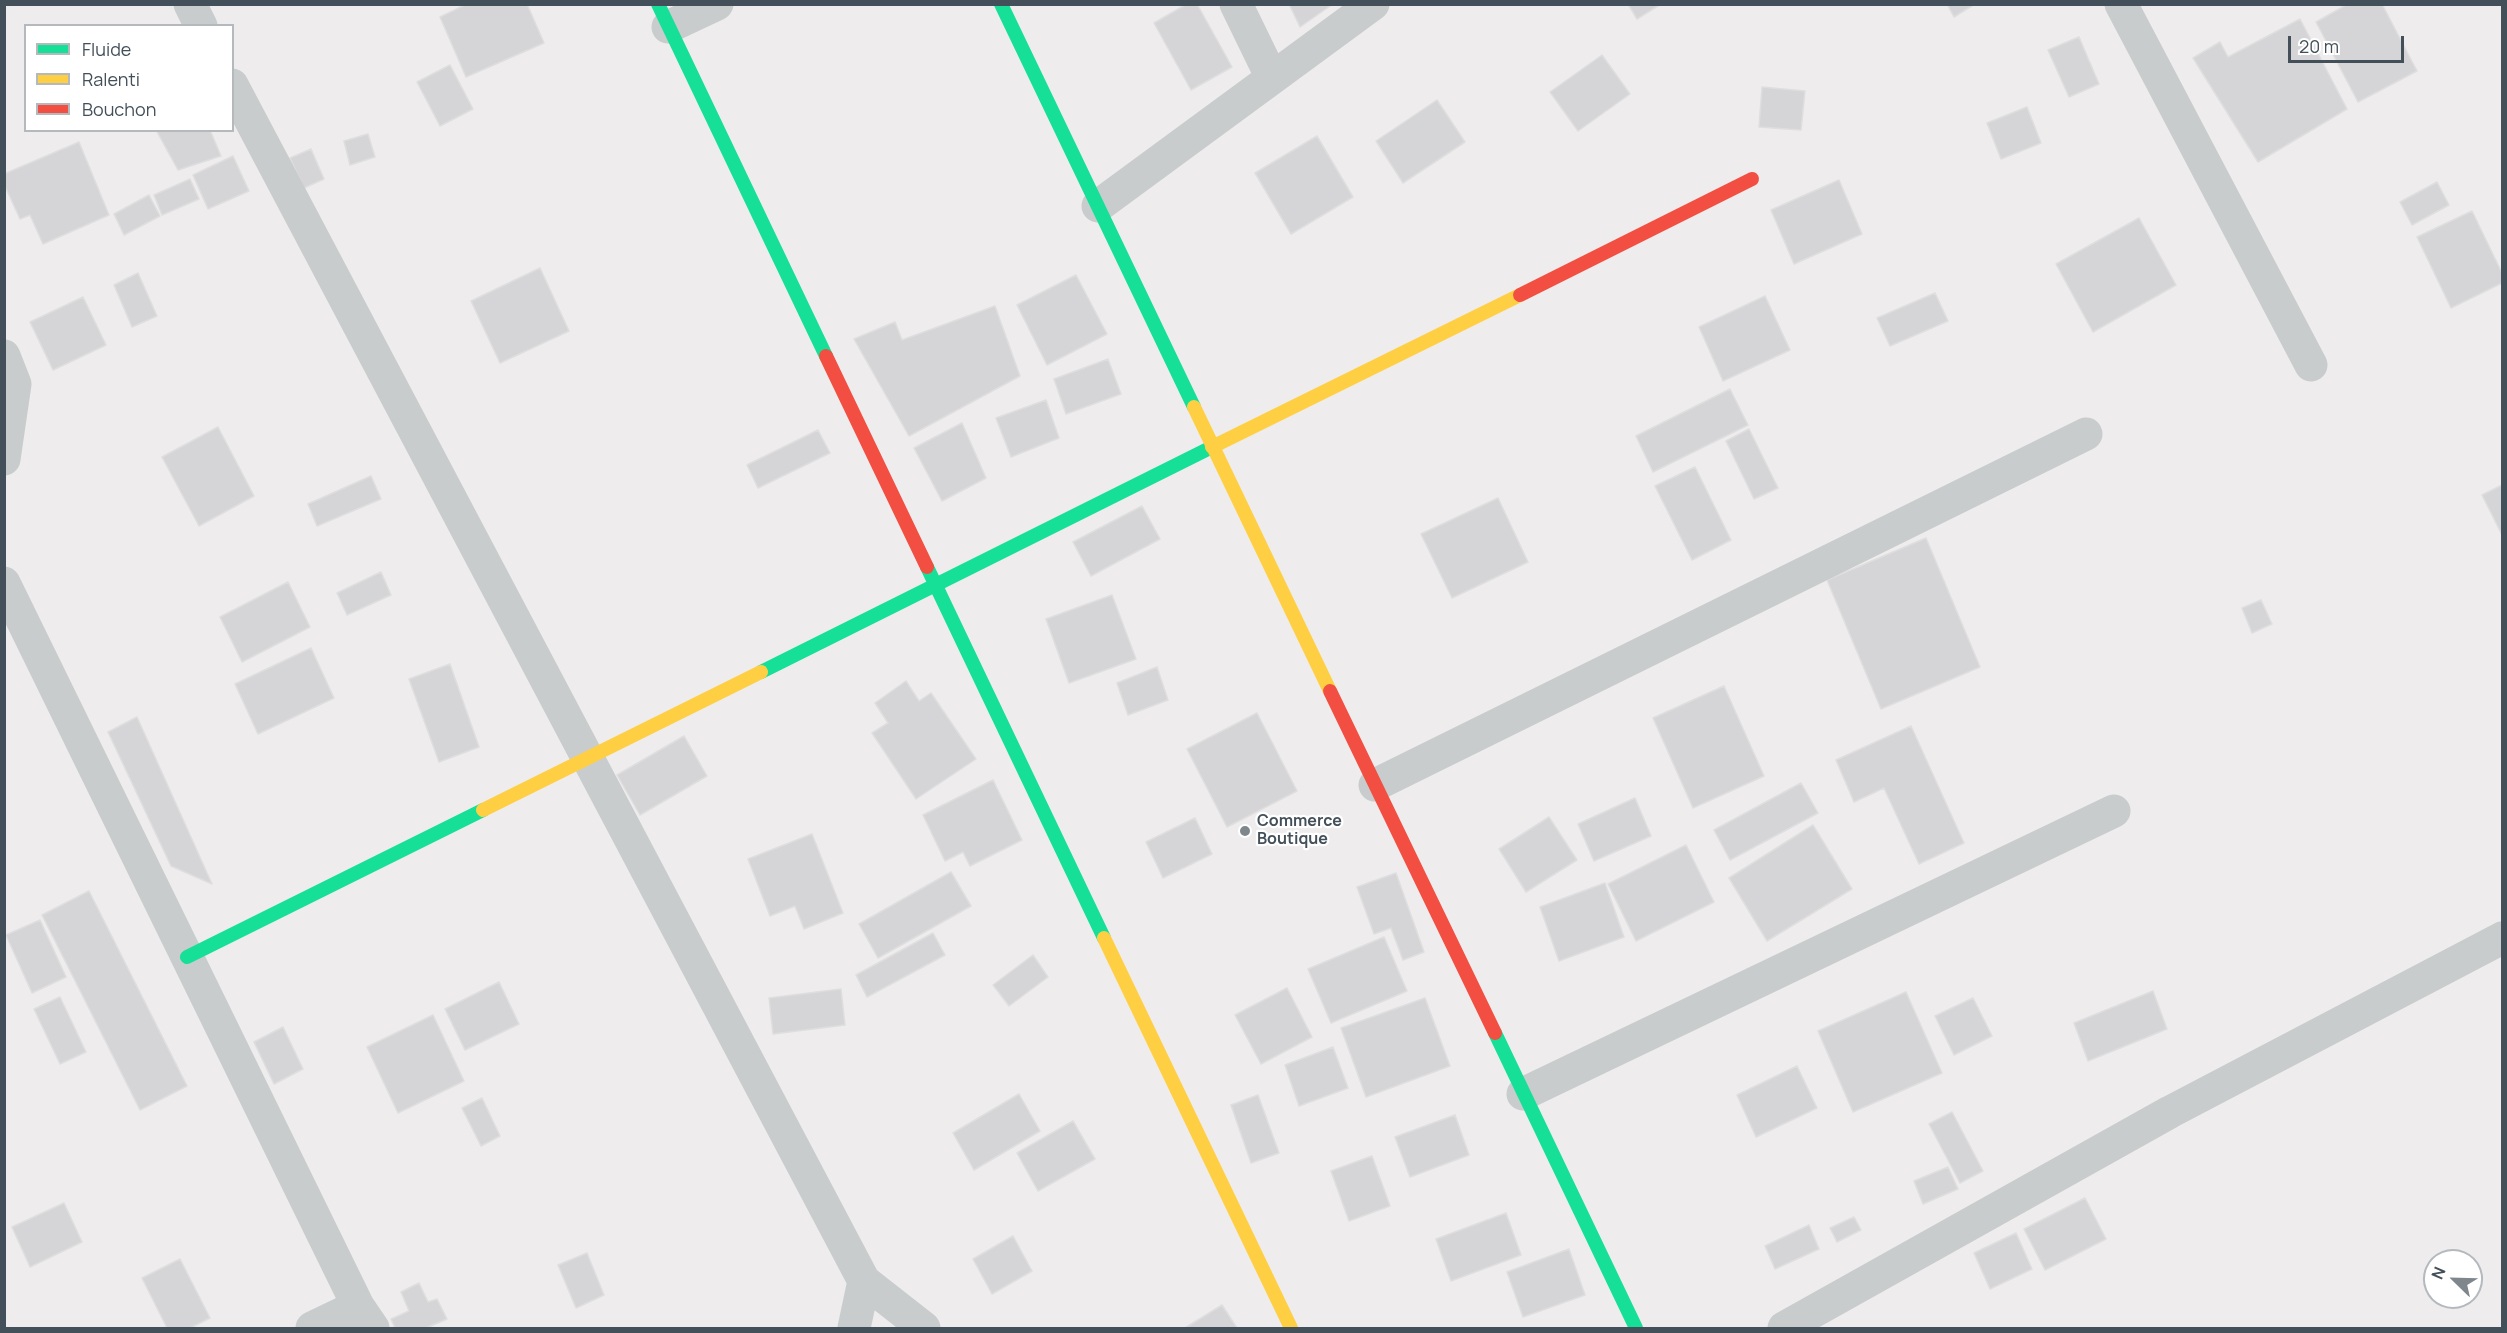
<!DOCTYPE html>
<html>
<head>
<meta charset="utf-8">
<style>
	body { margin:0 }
	#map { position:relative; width:2507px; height:1333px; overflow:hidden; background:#eeecec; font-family:Manrope,sans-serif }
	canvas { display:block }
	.frame { position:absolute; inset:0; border:6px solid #43505a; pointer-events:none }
	.legend { position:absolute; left:24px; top:24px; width:210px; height:108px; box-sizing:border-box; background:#fff; border:2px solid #b4b9bd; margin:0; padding:8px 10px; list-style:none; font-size:18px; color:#43505a }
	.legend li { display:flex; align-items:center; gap:12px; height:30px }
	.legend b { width:30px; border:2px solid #b4b9bd }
	.north { position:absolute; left:2423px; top:1249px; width:60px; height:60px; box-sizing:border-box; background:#fff; border:2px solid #b4b9bd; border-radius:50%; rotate:293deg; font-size:16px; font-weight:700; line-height:24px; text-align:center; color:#43505a }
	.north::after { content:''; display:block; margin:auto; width:21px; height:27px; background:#7f878d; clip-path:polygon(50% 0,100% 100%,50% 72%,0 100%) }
	.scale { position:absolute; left:2288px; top:36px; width:116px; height:27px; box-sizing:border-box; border:3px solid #43505a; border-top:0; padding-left:8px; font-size:18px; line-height:21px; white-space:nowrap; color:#43505a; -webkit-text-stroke:4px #fff; paint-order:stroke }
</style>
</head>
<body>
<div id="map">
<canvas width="2507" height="1333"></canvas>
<div class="frame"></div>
<ul class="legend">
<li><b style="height:8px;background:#16e098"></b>Fluide</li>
<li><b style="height:8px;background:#ffcf43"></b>Ralenti</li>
<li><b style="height:8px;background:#f24e42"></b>Bouchon</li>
</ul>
<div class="north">N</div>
<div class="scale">20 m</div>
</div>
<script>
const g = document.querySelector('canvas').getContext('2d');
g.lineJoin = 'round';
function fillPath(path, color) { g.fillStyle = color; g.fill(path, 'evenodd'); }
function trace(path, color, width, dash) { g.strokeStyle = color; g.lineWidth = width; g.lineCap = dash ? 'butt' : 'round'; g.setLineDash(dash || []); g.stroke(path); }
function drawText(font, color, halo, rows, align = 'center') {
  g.font = font + ' Manrope,sans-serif'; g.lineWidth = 4.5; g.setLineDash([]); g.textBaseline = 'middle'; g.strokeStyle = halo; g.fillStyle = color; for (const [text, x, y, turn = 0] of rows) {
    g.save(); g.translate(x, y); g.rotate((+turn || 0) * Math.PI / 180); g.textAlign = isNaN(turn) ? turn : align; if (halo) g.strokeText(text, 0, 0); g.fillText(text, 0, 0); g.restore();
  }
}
const building = new Path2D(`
	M467,4H527L544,43L466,77L440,17Z
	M1187,4H1197L1232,67L1191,90L1154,23Z
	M1289,4H1333L1300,27Z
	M1628,4H1661L1637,19Z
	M1947,4H1975L1954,17Z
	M2348,4H2382L2417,71L2358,102L2316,22Z
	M2300,19L2347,109L2258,162L2193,58L2220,42L2228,57Z
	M2079,37L2099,84L2069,97L2048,50Z
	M1602,55L1630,94L1578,131L1550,92Z
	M450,65L473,109L440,126L417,82Z
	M1762,87L1805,91L1801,130L1759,127Z
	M1437,100L1465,142L1403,183L1376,141Z
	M2027,107L2041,143L2001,159L1987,123Z
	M156,130H210L221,156L178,170Z
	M368,134L375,157L350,165L344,141Z
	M1317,136L1353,197L1291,234L1255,173Z
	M79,142L109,215L43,244L30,215L20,219L4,184V174Z
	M311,149L324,179L304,188L290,158Z
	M233,156L249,191L208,209L193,175Z
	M190,179L199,199L162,215L154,195Z
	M1839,180L1862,234L1794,264L1771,210Z
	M2437,182L2449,205L2412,225L2400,202Z
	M149,195L160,216L124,235L114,214Z
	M2472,211L2502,273V283L2451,308L2417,237Z
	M2139,218L2176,285L2093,332L2056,264Z
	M540,268L569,331L500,363L471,301Z
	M138,273L157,316L132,327L114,285Z
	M1076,275L1107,334L1047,365L1017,305Z
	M1935,293L1948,321L1890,346L1877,318Z
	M1765,296L1790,350L1723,381L1699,327Z
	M83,297L106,345L53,370L30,322Z
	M995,306L1020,376L909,436L854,339L895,322L902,340Z
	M1108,359L1121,394L1066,414L1054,379Z
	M1730,389L1748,425L1653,472L1636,436Z
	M1046,400L1059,438L1011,457L996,418Z
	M962,423L986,478L942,501L914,448Z
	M218,427L254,496L199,526L162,457Z
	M1749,429L1778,488L1754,499L1726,441Z
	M818,430L830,453L758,488L747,465Z
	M1695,467L1731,540L1692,560L1655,486Z
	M371,476L381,499L317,526L308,504Z
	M2502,485V535L2482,495Z
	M1498,498L1528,562L1452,598L1421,534Z
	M1142,506L1160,539L1091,576L1073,542Z
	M1926,538L1980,667L1881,709L1827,580Z
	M381,572L391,595L347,615L337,593Z
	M288,582L310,627L242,662L220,617Z
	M1112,595L1136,659L1069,683L1046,619Z
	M2261,600L2272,624L2252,633L2242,608Z
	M311,648L334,698L258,734L235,684Z
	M450,664L479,747L439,762L409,679Z
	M1157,667L1168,700L1128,715L1117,683Z
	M906,681L919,701L931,693L976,759L916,799L872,733L888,723L875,703Z
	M1724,686L1764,776L1693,808L1653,718Z
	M1257,713L1297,791L1227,827L1187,749Z
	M137,717L212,884L171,866L108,732Z
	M1911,726L1964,843L1919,864L1884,788L1854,802L1836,760Z
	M684,736L707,776L640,815L617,775Z
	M993,780L1022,840L970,866L963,852L945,861L923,815Z
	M1801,783L1818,813L1730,860L1714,830Z
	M1635,798L1651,836L1594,861L1578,824Z
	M1549,817L1577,860L1526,892L1499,849Z
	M1195,818L1212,854L1163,878L1146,842Z
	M1813,825L1852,889L1767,941L1729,878Z
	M812,834L843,913L804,929L795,906L770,916L748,859Z
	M1686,845L1714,902L1636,941L1608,884Z
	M951,872L971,906L878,958L859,924Z
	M1396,873L1424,952L1403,960L1391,928L1374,934L1357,887Z
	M1605,883L1624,937L1559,961L1540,907Z
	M89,891L187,1086L140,1110L42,915Z
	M40,920L66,977L32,993L6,935Z
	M933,933L945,955L867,997L856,975Z
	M1384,937L1407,991L1331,1023L1308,969Z
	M1033,955L1048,977L1009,1006L993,985Z
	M499,982L519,1024L465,1050L445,1009Z
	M1287,988L1312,1037L1261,1064L1235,1015Z
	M841,989L845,1025L773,1034L769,998Z
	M2153,991L2167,1029L2088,1061L2074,1023Z
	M1906,992L1942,1073L1853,1112L1818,1031Z
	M60,997L86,1052L60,1064L34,1009Z
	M1425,998L1450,1066L1366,1097L1341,1028Z
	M1973,998L1992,1036L1954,1055L1935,1016Z
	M433,1015L464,1081L398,1113L367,1047Z
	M283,1027L303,1069L274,1084L254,1042Z
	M1333,1047L1348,1088L1299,1106L1285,1065Z
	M1797,1066L1817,1108L1756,1137L1737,1095Z
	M1019,1094L1040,1131L974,1170L953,1133Z
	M1258,1095L1279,1153L1251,1163L1231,1105Z
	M482,1098L500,1136L481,1146L462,1108Z
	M1952,1112L1983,1171L1960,1183L1929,1124Z
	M1455,1115L1469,1155L1410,1177L1395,1137Z
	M1073,1121L1095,1159L1038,1191L1017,1153Z
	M1372,1156L1390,1206L1349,1221L1331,1171Z
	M1948,1167L1958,1189L1923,1204L1914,1181Z
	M2085,1198L2106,1239L2045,1270L2024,1229Z
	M64,1203L82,1242L30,1267L12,1227Z
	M1506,1213L1521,1255L1451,1281L1436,1239Z
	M1854,1217L1861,1230L1837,1242L1830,1228Z
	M1809,1225L1819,1249L1775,1269L1765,1246Z
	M2016,1233L2032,1269L1990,1289L1974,1253Z
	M1013,1236L1032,1271L992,1294L973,1259Z
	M1569,1249L1585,1295L1523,1317L1507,1272Z
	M587,1253L604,1295L576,1308L558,1265Z
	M180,1259L210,1318L190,1328H167L142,1278Z
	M419,1283L428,1302L437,1299L447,1319L426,1328H395L391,1319L409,1311L401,1292Z
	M1222,1305L1237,1328H1185Z`);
fillPath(building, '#d5d4d7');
trace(building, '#dfdedf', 1.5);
trace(new Path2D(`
	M190,4L201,26
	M1236,4L1272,78
	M2121,4L2311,365
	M668,27L717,4
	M232,85L864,1281L924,1328
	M1098,206L1373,4
	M4,356L15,384L4,459
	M4,583L358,1306L373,1328
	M1375,785L2086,434
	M1523,1094L2114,811
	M312,1328L358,1306
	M854,1328L864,1281
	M1784,1328L2170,1112L2502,938`), '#c8cccd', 33);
trace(new Path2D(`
	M658,4L826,356
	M1001,4L1194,407
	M927,567L1104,938
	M761,672L1212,447
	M187,957L483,810
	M1495,1033L1636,1328`), '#16e098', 14);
trace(new Path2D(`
	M1194,407L1330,691
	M1212,447L1520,295
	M483,810L761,672
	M1104,938L1291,1328`), '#ffcf43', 14);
trace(new Path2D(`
	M1520,295L1752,179
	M826,356L927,567
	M1330,691L1495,1033`), '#f24e42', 14);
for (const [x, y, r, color] of [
	[1245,831,6,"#7f878d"]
]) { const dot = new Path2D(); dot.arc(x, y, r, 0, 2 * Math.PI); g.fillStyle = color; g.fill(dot); trace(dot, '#fff', 2); }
drawText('bold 16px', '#43505a', '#fff', [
	["Commerce",1257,822],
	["Boutique",1257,840]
], 'left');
</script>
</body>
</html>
